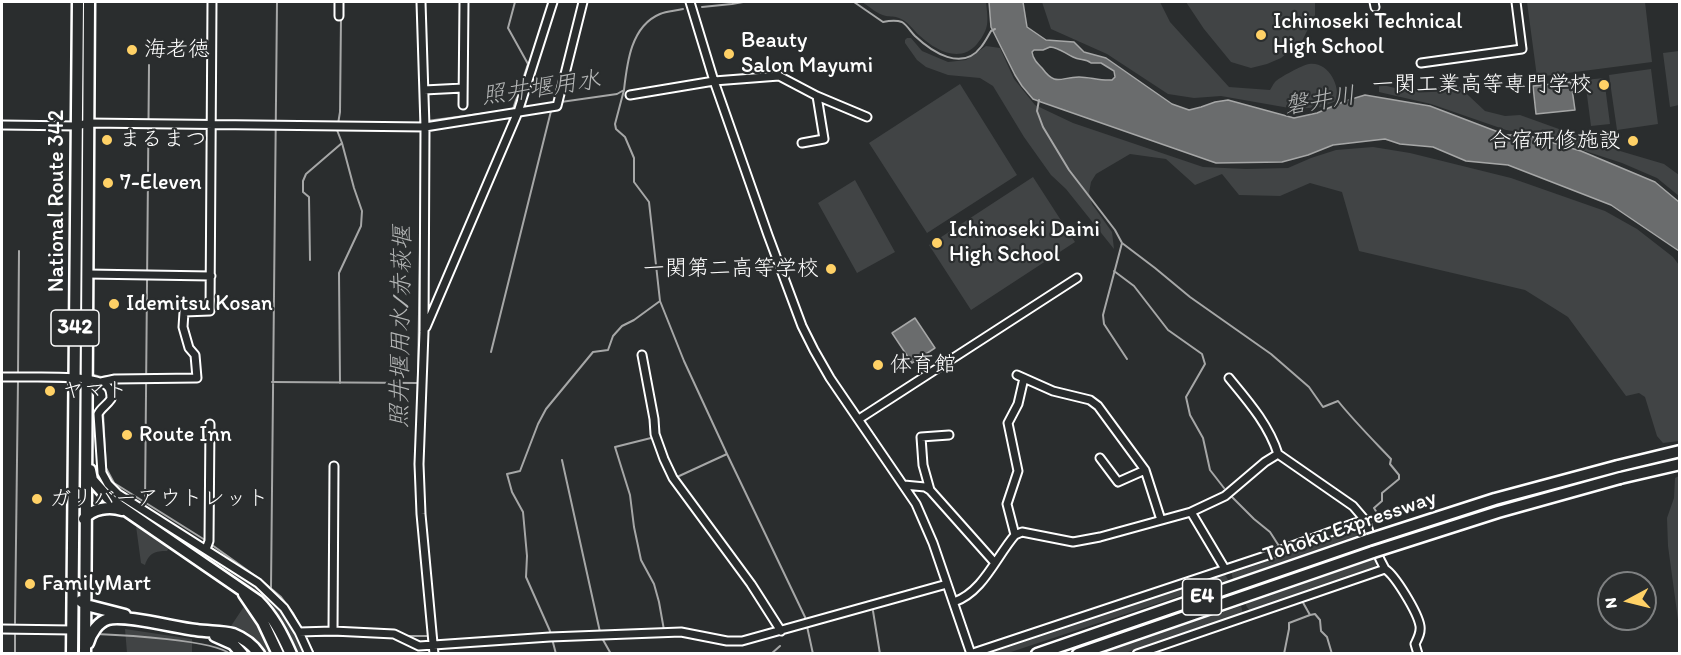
<!DOCTYPE html>
<html>
<head>
<meta charset="utf-8">
<style>
	body { margin:0 }
	#map { position:relative; width:1681px; height:655px; overflow:hidden; background:#2a2d2e; font-family:Itim,sans-serif }
	canvas { display:block }
	.frame { position:absolute; inset:0; border:3px solid #fff; pointer-events:none }
	.north { position:absolute; left:1597px; top:571px; width:60px; height:60px; box-sizing:border-box; background:#2a2d2e; border:2px solid #7f8182; border-radius:50%; rotate:263deg; font-size:16px; font-weight:700; line-height:24px; text-align:center; color:#fff }
	.north::after { content:''; display:block; margin:auto; width:21px; height:27px; background:#ffd166; clip-path:polygon(50% 0,100% 100%,50% 72%,0 100%) }
</style>
</head>
<body>
<div id="map">
<canvas width="1681" height="655"></canvas>
<div class="frame"></div>
<div class="north">N</div>
</div>
<script>
const g = document.querySelector('canvas').getContext('2d');
g.lineJoin = 'round';
function fillPath(path, color) { g.fillStyle = color; g.fill(path, 'evenodd'); }
function trace(path, color, width, dash) { g.strokeStyle = color; g.lineWidth = width; g.lineCap = dash ? 'butt' : 'round'; g.setLineDash(dash || []); g.stroke(path); }
function drawText(font, color, halo, rows, align = 'center') {
  g.font = font + ' Itim,"Klee One",sans-serif'; g.lineWidth = 4.5; g.setLineDash([]); g.textBaseline = 'middle'; g.strokeStyle = halo; g.fillStyle = color; for (const [text, x, y, turn = 0] of rows) {
    g.save(); g.translate(x, y); g.rotate((+turn || 0) * Math.PI / 180); g.textAlign = isNaN(turn) ? turn : align; if (halo) g.strokeText(text, 0, 0); g.fillText(text, 0, 0); g.restore();
  }
}
fillPath(new Path2D(`
	M862,2H986C988,21 990,28 977,44C960,64 935,50 920,36C913,30 908,21 899,18C895,16 890,17 886,16C877,14 870,7 862,2Z
	M1042,2H1160L1170,22L1229,87L1270,90C1272,87 1273,84 1275,82C1280,77 1303,65 1309,64C1328,61 1341,86 1336,101L1322,107L1295,109L1221,96L1194,98L1168,94L1107,54L1051,29Z
	M1186,2H1315V15L1302,41L1281,58L1267,64L1251,68L1231,62L1204,29Z
	M1527,2H1645L1652,62L1537,77Z
	M907,38H911L922,51L948,62L966,60L986,46L1000,48L1014,79L1035,105L1073,123L1203,167L1246,169L1288,168L1311,158L1336,150L1373,147L1410,153L1511,178L1605,211L1637,229L1673,257L1679,265V441L1663,443L1657,436L1645,397L1639,393L1626,396L1568,317L1525,290L1359,251L1342,192L1310,183L1280,196L1239,195L1222,174L1195,185L1166,159L1130,154L1096,174L1091,182L1089,193L1092,204L1112,232L1114,249L1066,189L1051,175L1024,137L993,86L980,78L948,75L926,67L917,60L905,43V40Z
	M1679,51V105L1670,107L1663,53Z
	M1651,69L1658,124L1617,130L1609,75Z
	M1604,78L1610,124L1591,126L1585,80Z
	M1453,81L1485,111L1505,116L1520,115L1620,151L1664,164L1679,175V196L1657,178L1622,163L1533,134L1506,130L1431,104L1379,92V84L1407,91L1436,88Z
	M960,84L1017,175L927,233L869,143Z
	M1033,177L1075,242L971,310L929,245Z
	M855,180L895,252L857,273L818,203Z
	M1679,476V627L1668,546L1667,518L1674,498L1675,478Z
	M141,512L246,578L272,600L291,625L305,653H297L293,641L281,622L263,599L215,562Z
	M136,526L169,548L167,551C155,551 149,553 145,565L141,563Z
	M1357,526H1362L1365,533L1233,579L1231,572L1233,570Z
	M1375,559L1376,566L1375,569L1252,610H1249L1245,604Z
	M1223,574H1225L1228,580L1008,653H982V652Z
	M245,605L254,615L274,653H266L247,636L231,626Z
	M1241,606L1243,613L1125,653H1098Z
	M125,629L192,639V652L190,654L127,653Z`), '#414445');
const water = new Path2D(`
	M989,2H1023L1027,27L1046,40L1074,42L1084,52L1106,58L1172,104L1189,110L1201,107L1215,102L1228,100L1294,118L1317,113L1345,101L1365,95L1430,106L1506,135H1526L1581,151L1655,182L1679,202V251L1611,205L1508,165L1466,161L1433,147L1400,144L1385,139L1333,145L1308,155L1282,162L1216,163L1041,102L1033,99L1022,86L1015,75L991,27ZM1050,47C1060,48 1064,53 1073,57C1080,61 1085,58 1091,63H1101L1114,71L1115,77L1112,80C1100,81 1090,77 1079,77C1060,77 1056,87 1042,68C1037,63 1033,59 1032,52L1034,50H1043Z
	M1571,82L1575,110L1536,114L1533,86Z
	M915,318L935,348L912,363L892,333Z`);
fillPath(water, '#6a6c6d');
trace(water, '#a6a7a7', 1.5);
trace(new Path2D(`
	M417,2L421,99
	M854,2L883,22C888,21 896,20 902,22C907,25 911,32 915,36C932,52 962,72 981,47C985,42 988,36 991,31L995,29
	M702,7L732,4L743,2
	M624,90L615,124L616,129L625,137L634,158V182L649,202L660,301L684,361L727,454L805,617L813,654
	M1039,100L1037,111L1043,127L1069,170L1115,230L1122,243L1103,315L1104,324L1127,359
	M561,102L617,94L624,90C627,63 631,26 660,14C667,11 676,11 683,9
	M513,109L528,64L508,28L515,2
	M427,121L517,109
	M1122,243L1155,268L1190,297L1271,354L1309,387L1323,407L1338,401C1354,421 1373,440 1391,459L1390,464L1399,475V479L1382,493V501L1374,508L1377,513
	M310,260L309,197L303,192V181L306,174L342,143
	M1114,271L1134,286L1168,330L1202,354L1205,364L1186,397L1190,415L1203,438L1210,470L1224,488
	M491,352L552,107
	M18,374L19,251
	M90,374L101,377L108,376L109,378
	M272,382L418,383
	M112,383L116,389L114,399
	M340,383L339,273L361,226L362,211L354,188L342,143L337,130L340,112L341,17
	M107,408L103,413L106,468L114,483L205,540L261,580L281,597L293,613L314,654
	M417,435L422,129
	M651,438L615,447L630,495L634,527L641,560L654,584L659,602L664,630
	M562,460L600,632
	M416,471L417,507
	M677,477L727,454
	M1232,497L1254,519L1270,532L1279,546
	M145,504L149,65
	M418,516L430,654
	M271,588L277,2
	M1301,599L1310,615L1315,614L1320,620L1321,631L1327,637L1332,654
	M873,611L880,654
	M15,623L18,380
	M2,633L68,634
	M97,634C121,635 215,640 230,654
	M306,636H366
	M405,636H429
	M602,638L611,654
	M15,654V633
	M556,654L550,631L526,577L527,556L523,512L512,492L507,474L520,471L538,424L546,409L593,352L608,350L613,336L622,326L634,320L660,301
	M771,654L780,646
	M1284,654L1289,629V623L1310,615`), '#a6a7a7', 2);
const minor = new Path2D(`
	M421,2L425,127L424,332L419,464L421,514L434,654
	M690,2L714,81L768,235L802,326L814,350L830,378L916,504L933,543L971,654
	M1374,2L1375,7
	M339,16V2
	M1421,63L1522,49L1516,2
	M424,90L463,88
	M630,95L714,81L779,76L817,96L867,117
	M463,105L464,2
	M2,125L77,126L88,123L425,127L557,106L583,2
	M802,143L824,139L817,96
	M87,274L211,276
	M426,327L518,112L553,2
	M642,355L654,419L655,434L664,459L673,478L751,584L781,631
	M1017,375L1053,391L1090,400L1098,406L1145,470L1161,520
	M2,377C22,378 95,373 107,386C111,389 111,394 111,399C107,405 101,408 98,414L102,473L108,484L118,494L258,583L284,608L299,632L309,654
	M1229,378C1248,401 1269,425 1278,454
	M101,382L115,379L197,378L195,355L189,348L183,327L184,312L210,311L212,2
	M859,419L1077,278
	M1100,458L1118,482L1145,470
	M904,485L925,487L930,490L995,563
	M930,490L923,465L921,437L949,435
	M1191,512L1225,569
	M1015,535L1007,504L1018,471L1008,423L1018,404L1024,378
	M206,549L209,541L210,424
	M1385,569C1395,575 1418,613 1420,626C1421,633 1418,638 1415,644L1418,654
	M954,602C983,592 996,557 1015,535L1022,532L1073,542L1100,537L1191,512L1225,496L1265,462L1278,454L1353,506L1365,520
	M2,629L72,630
	M333,631L334,466
	M299,632L333,631L394,634L419,646L550,637L681,632L727,641H742L947,584
	M970,654L1265,556L1355,523L1365,520C1368,526 1368,530 1370,535C1374,547 1379,558 1385,569L1137,654`);
const highway = new Path2D(`
	M1618,466L1680,451
	M90,470L92,480L108,498L258,601C273,616 282,634 291,654
	M1620,478L1680,464
	M84,519C92,508 110,506 122,510
	M244,594L263,622L278,654
	M81,601L86,605L125,615
	M215,636L233,644L242,654
	M88,643C91,633 98,622 108,619C125,614 176,628 196,630C208,632 222,631 233,634C243,638 253,645 259,654
	M72,654L78,2
	M85,654L89,2
	M1037,654L1368,540
	M1078,654L1373,552`);
trace(minor, '#fff', 11);
trace(highway, '#fff', 15);
trace(minor, '#2a2d2e', 7);
trace(highway, '#2a2d2e', 10);
const highwayBridge = new Path2D(`
	M1368,540L1495,499L1618,466
	M1373,552L1498,512L1620,478`);
trace(highwayBridge, '#fff', 15, []);
trace(highwayBridge, '#2a2d2e', 10);
for (const [x, y, r, color] of [
	[1261,35,6,"#ffd166"],
	[132,50,6,"#ffd166"],
	[729,54,6,"#ffd166"],
	[1604,85,6,"#ffd166"],
	[107,140,6,"#ffd166"],
	[1633,141,6,"#ffd166"],
	[108,183,6,"#ffd166"],
	[937,243,6,"#ffd166"],
	[831,269,6,"#ffd166"],
	[114,304,6,"#ffd166"],
	[878,365,6,"#ffd166"],
	[50,391,6,"#ffd166"],
	[127,435,6,"#ffd166"],
	[37,499,6,"#ffd166"],
	[30,584,6,"#ffd166"]
]) { const dot = new Path2D(); dot.arc(x, y, r, 0, 2 * Math.PI); g.fillStyle = color; g.fill(dot); trace(dot, '#2a2d2e', 2); }
for (const [x, y, w] of [
	[75,328,48],
	[1202,597,39]
]) { const box = new Path2D(); box.roundRect(x - w / 2, y - 18, w, 36, 4.5); g.fillStyle = '#2a2d2e'; g.fill(box); trace(box, '#fff', 1.5); }
drawText('bold 21px', '#fff', null, [
	["342",75,328],
	["E4",1202,597]
]);
drawText('22px', '#fff', '#2a2d2e', [
	["Ichinoseki Technical",1273,22],
	["High School",1273,47],
	["Beauty",741,41],
	["Salon Mayumi",741,66],
	["海老徳",144,50],
	["一関工業高等専門学校",1592,85,"right"],
	["まるまつ",119,140],
	["合宿研修施設",1621,141,"right"],
	["7-Eleven",120,183],
	["Ichinoseki Daini",949,230],
	["High School",949,255],
	["一関第二高等学校",819,269,"right"],
	["Idemitsu Kosan",126,304],
	["体育館",890,365],
	["ヤマト",62,391],
	["Route Inn",139,435],
	["ガリバーアウトレット",49,499],
	["FamilyMart",42,584]
], 'left');
drawText('22px', '#fff', '#2a2d2e', [
	["National Route 342",57,201,-90],
	["Tohoku Expressway",1350,527,-19]
]);
drawText('italic 24px', '#b4b6b6', '#2a2d2e', [
	["照井堰用水",541,89,-8],
	["磐井川",1320,102,-9],
	["照井堰用水/赤萩堰",402,327,-89]
]);
</script>
</body>
</html>
